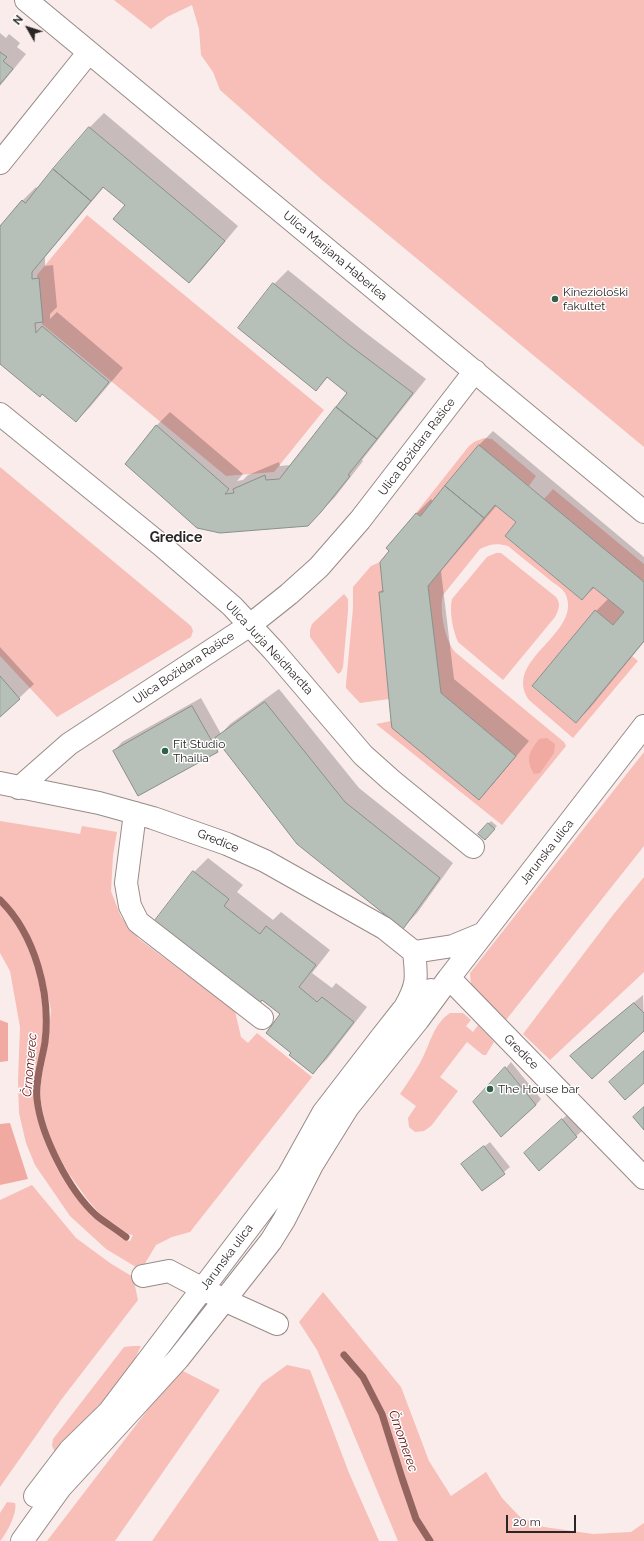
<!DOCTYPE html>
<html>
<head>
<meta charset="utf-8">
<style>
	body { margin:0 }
	#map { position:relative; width:644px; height:1541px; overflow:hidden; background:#f9ecea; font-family:Raleway,sans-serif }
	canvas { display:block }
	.north { position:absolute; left:8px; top:8px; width:40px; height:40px; -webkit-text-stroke:3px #fff; paint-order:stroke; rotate:309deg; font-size:11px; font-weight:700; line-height:16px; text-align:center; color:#2a2625 }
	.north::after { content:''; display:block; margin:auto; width:14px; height:18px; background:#2a2625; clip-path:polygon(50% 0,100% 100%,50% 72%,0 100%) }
	.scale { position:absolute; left:506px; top:1515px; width:70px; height:18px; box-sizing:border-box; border:2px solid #2a2625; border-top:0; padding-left:5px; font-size:12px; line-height:14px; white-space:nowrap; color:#2a2625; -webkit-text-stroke:3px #fff; paint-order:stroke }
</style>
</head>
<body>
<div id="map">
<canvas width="644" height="1541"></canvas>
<div class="north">N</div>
<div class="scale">20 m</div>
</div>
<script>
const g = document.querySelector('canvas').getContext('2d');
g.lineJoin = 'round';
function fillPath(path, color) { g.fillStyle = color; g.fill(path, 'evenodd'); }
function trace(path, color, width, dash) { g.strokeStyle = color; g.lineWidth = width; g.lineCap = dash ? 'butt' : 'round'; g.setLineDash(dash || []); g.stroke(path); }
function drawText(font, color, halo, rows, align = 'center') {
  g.font = font + ' Raleway,sans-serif'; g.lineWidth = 3; g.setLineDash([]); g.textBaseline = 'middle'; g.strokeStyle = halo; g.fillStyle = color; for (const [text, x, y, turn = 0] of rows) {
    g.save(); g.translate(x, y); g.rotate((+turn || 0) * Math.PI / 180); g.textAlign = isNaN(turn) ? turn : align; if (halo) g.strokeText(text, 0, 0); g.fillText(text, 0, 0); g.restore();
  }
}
fillPath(new Path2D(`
	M114,0H644V447L322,180L220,90L213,72L201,55L199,29L192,5L167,17L151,29Z
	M87,215L324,410L274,472L226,476L42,324L37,275Z
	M484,438L492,439L536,476L529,486L479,445L420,516L416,513L469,446L474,442Z
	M0,467L191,626L193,631L191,637L57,717L0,656Z
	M553,489L644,564V582L544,499Z
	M495,505L516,522L505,536L582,600L593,587L624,612L613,625L595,610L532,687L576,723L632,656L638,661L573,738L529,700C501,659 585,633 565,593C562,588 555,584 551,581C537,569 522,558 508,546C497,543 490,544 480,549L443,595C439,610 445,640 455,652L564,742L566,746L502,825L376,724L391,721L516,756L441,693L428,586Z
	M496,553H501L556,597C561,604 559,609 555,617L503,680L458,642C453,631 449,611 452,599L487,557Z
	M380,562L383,592H379L389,699L360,703L346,688V684L353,608V587L371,566Z
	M344,594L348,599V611L343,667L341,672L338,674L310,637V630L312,624Z
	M644,752V846L506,1020L471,986L470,973Z
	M0,821L80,834L82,826L117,832L113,855L111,891L121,917L139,939L235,1011L241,1037L248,1043L257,1033L312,1077L190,1232L172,1237L156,1245L141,1270L106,1249L70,1216L35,1165L26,1143L19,1113L18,1081L20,1027L10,971L0,953V905C32,935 48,999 42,1042C39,1060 32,1080 34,1099C37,1137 66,1193 95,1218C104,1226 115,1233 124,1240L130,1241L133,1235L128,1234L99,1213L87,1199L69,1174L52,1144L44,1117L40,1098L41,1081L48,1043L51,1010L45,983L38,957L26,928L9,905L0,896Z
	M644,877V972L550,1060L523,1034L613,915Z
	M450,1013H463L471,1020L466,1026L473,1032L478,1025L494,1042L486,1055H483L467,1042L440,1077L458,1091L431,1126L424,1131L415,1132L409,1127L408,1118L416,1106L400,1094C407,1084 414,1073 420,1063C430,1045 433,1024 450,1013Z
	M32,1185L76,1238L110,1263L133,1277L138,1300L61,1400L0,1487V1200Z
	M323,1292L401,1387L429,1461L451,1496L486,1472L502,1498L520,1517L544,1527L593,1534L631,1532L644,1523V1541H398L342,1406L317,1350L299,1322Z
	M133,1346H141L127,1375L103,1404L55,1452L52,1446L53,1439L124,1347Z
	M287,1365L310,1370L349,1473L379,1541H152L262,1383Z
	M179,1369L220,1390L115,1541H47Z
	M7,1502L15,1503C18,1512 6,1535 0,1541V1513Z`), '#f8beb8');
fillPath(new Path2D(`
	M547,738L555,744L554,753L540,773L534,774C525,758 529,753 539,739Z
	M0,1020L8,1023V1061L0,1062Z
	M10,1123L28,1179L0,1185V1124Z`), '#f1aaa2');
fillPath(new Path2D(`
	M0,33L6,38L9,34L20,43L17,47L26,54L0,86Z
	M104,113L238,226L203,268L189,282L126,205L104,187L45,257V266L53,265L57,307L50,314V319L57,312L123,368L90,407L76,421L43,393L0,362V227L22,201L36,187L38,189L90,127Z
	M288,270L362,330L426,379L362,460L363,461L335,497L308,525L220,532L156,426L170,412L243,474L237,481L243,480L248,475L279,462L280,466L291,465L348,393L328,377L316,389L239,328L274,284Z
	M493,431L644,557V642L590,708L576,722L596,611L609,598L595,587L582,599L517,522L497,505L441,571L454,679L529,741L493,784L479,798L380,592L383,589L391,551L388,548L417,513L431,499L433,501L479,445Z
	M0,647L34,684L0,716Z
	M279,689L359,788L453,863L417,913L403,928L222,746L217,751L139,795L114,751L122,742L201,698L221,734L230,724Z
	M491,821L497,826L485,839L479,834Z
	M208,858L243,885L237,892L273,920L281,912L330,950L312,973L332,988L336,983L367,1007L327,1059L313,1073L293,1052L282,1014L194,872Z
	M643,995L644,1030L572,1056L580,1047Z
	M511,1062L541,1099L536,1105L506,1068Z
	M568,1114L582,1131L539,1169L531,1148Z
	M490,1142L510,1167L482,1190L468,1159Z`), '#0003');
trace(new Path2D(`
	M0,900C35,934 51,994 45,1042C42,1061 35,1080 37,1099C41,1136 69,1191 97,1216C106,1223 117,1230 126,1237
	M344,1355L363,1377L382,1414L402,1478L416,1519L430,1541`), '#94645f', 7);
const building = new Path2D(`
	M0,52L7,57L3,61L13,69L0,84Z
	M89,127L225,241L189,283L113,219L125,205L103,187L91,201L53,169Z
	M53,169L91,201L32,272V279L39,278L43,322L35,323L36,333L42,326L109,382L76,422L42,394L40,397L0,364V226L22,200L25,203Z
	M273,283L348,344L413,393L377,439L336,407L347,393L327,377L316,391L238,328Z
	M336,407L377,439L348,475L350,476L321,512L308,526L220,533L197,528L125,464L156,425L229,489L225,494L234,493L233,489L265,475L266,480L279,479Z
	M479,445L644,582V641L576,723L532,686L595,610L613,625L624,612L593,587L582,600L505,536L516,522L495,505L484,518L445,486Z
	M445,486L484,518L428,586L441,693L516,756L479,800L392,728L391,721L379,592H383L380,562L389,551L386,548L416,513L420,516Z
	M0,676L20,699L0,717Z
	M265,702L345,802L440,878L403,929L297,844L215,738Z
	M192,706L218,752L138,796L113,751Z
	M488,823L495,829L485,840L478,834Z
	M193,871L229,899L224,906L260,934L266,926L316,965L299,987L317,1002L322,997L354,1022L313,1074L289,1055L291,1053L266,1033L280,1014L262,1000L259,1004L153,923Z
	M634,1003L644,1013V1031L592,1079L570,1056Z
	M644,1051V1083L625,1100L609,1082Z
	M505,1067L536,1105L501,1137L473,1102Z
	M644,1107V1130L633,1117Z
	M562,1119L577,1137L539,1171L524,1153Z
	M484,1146L505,1174L482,1191L461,1164Z`);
fillPath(building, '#b6c0b9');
trace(building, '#87908a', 1);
const minor = new Path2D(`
	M26,0L644,512
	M0,163L89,52
	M0,414L161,545L232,606L274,651L363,755L391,780L473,847
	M0,783L99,803L153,818L227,844L265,861L384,928L414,952L453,946L482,934
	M19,788L69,744L250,625L289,594L319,567L360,520L475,371
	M135,813L126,883L130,906L138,922L262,1018
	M449,978L644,1178
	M404,1009C418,985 417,978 414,952
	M143,1276L169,1271L224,1300L277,1324
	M35,1496L70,1450L109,1412L288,1176L323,1113L380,1039L402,1011L431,990
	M22,1541L60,1488L178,1359L271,1241L284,1220L312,1165L348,1107L418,1020L449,978L644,726`);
trace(minor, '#978b89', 24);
trace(minor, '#fff', 22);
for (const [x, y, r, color] of [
	[555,299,4,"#306247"],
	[165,751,4,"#306247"],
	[490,1089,4,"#306247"]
]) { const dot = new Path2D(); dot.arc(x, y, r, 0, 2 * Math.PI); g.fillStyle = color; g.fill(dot); trace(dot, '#fff', 1.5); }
drawText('12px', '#2a2625', '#fff', [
	["Ulica Marijana Haberlea",335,256,40],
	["Ulica Božidara Rašice",417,447,-53],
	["Ulica Jurja Neidhardta",269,648,47],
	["Ulica Božidara Rašice",184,668,-34],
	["Gredice",218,841,22],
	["Jarunska ulica",547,852,-52],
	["Gredice",521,1052,45],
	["Jarunska ulica",227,1257,-53]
]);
drawText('12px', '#2a2625', '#fff', [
	["Kineziološki",563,292],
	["fakultet",563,306],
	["Fit Studio",173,744],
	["Thailia",173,758],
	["The House bar",498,1089]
], 'left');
drawText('italic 13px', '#671414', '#fff', [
	["Črnomerec",30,1065,-85],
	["Črnomerec",403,1441,71]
]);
drawText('bold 14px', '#2a2625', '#fff', [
	["Gredice",176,538]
]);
</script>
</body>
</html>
